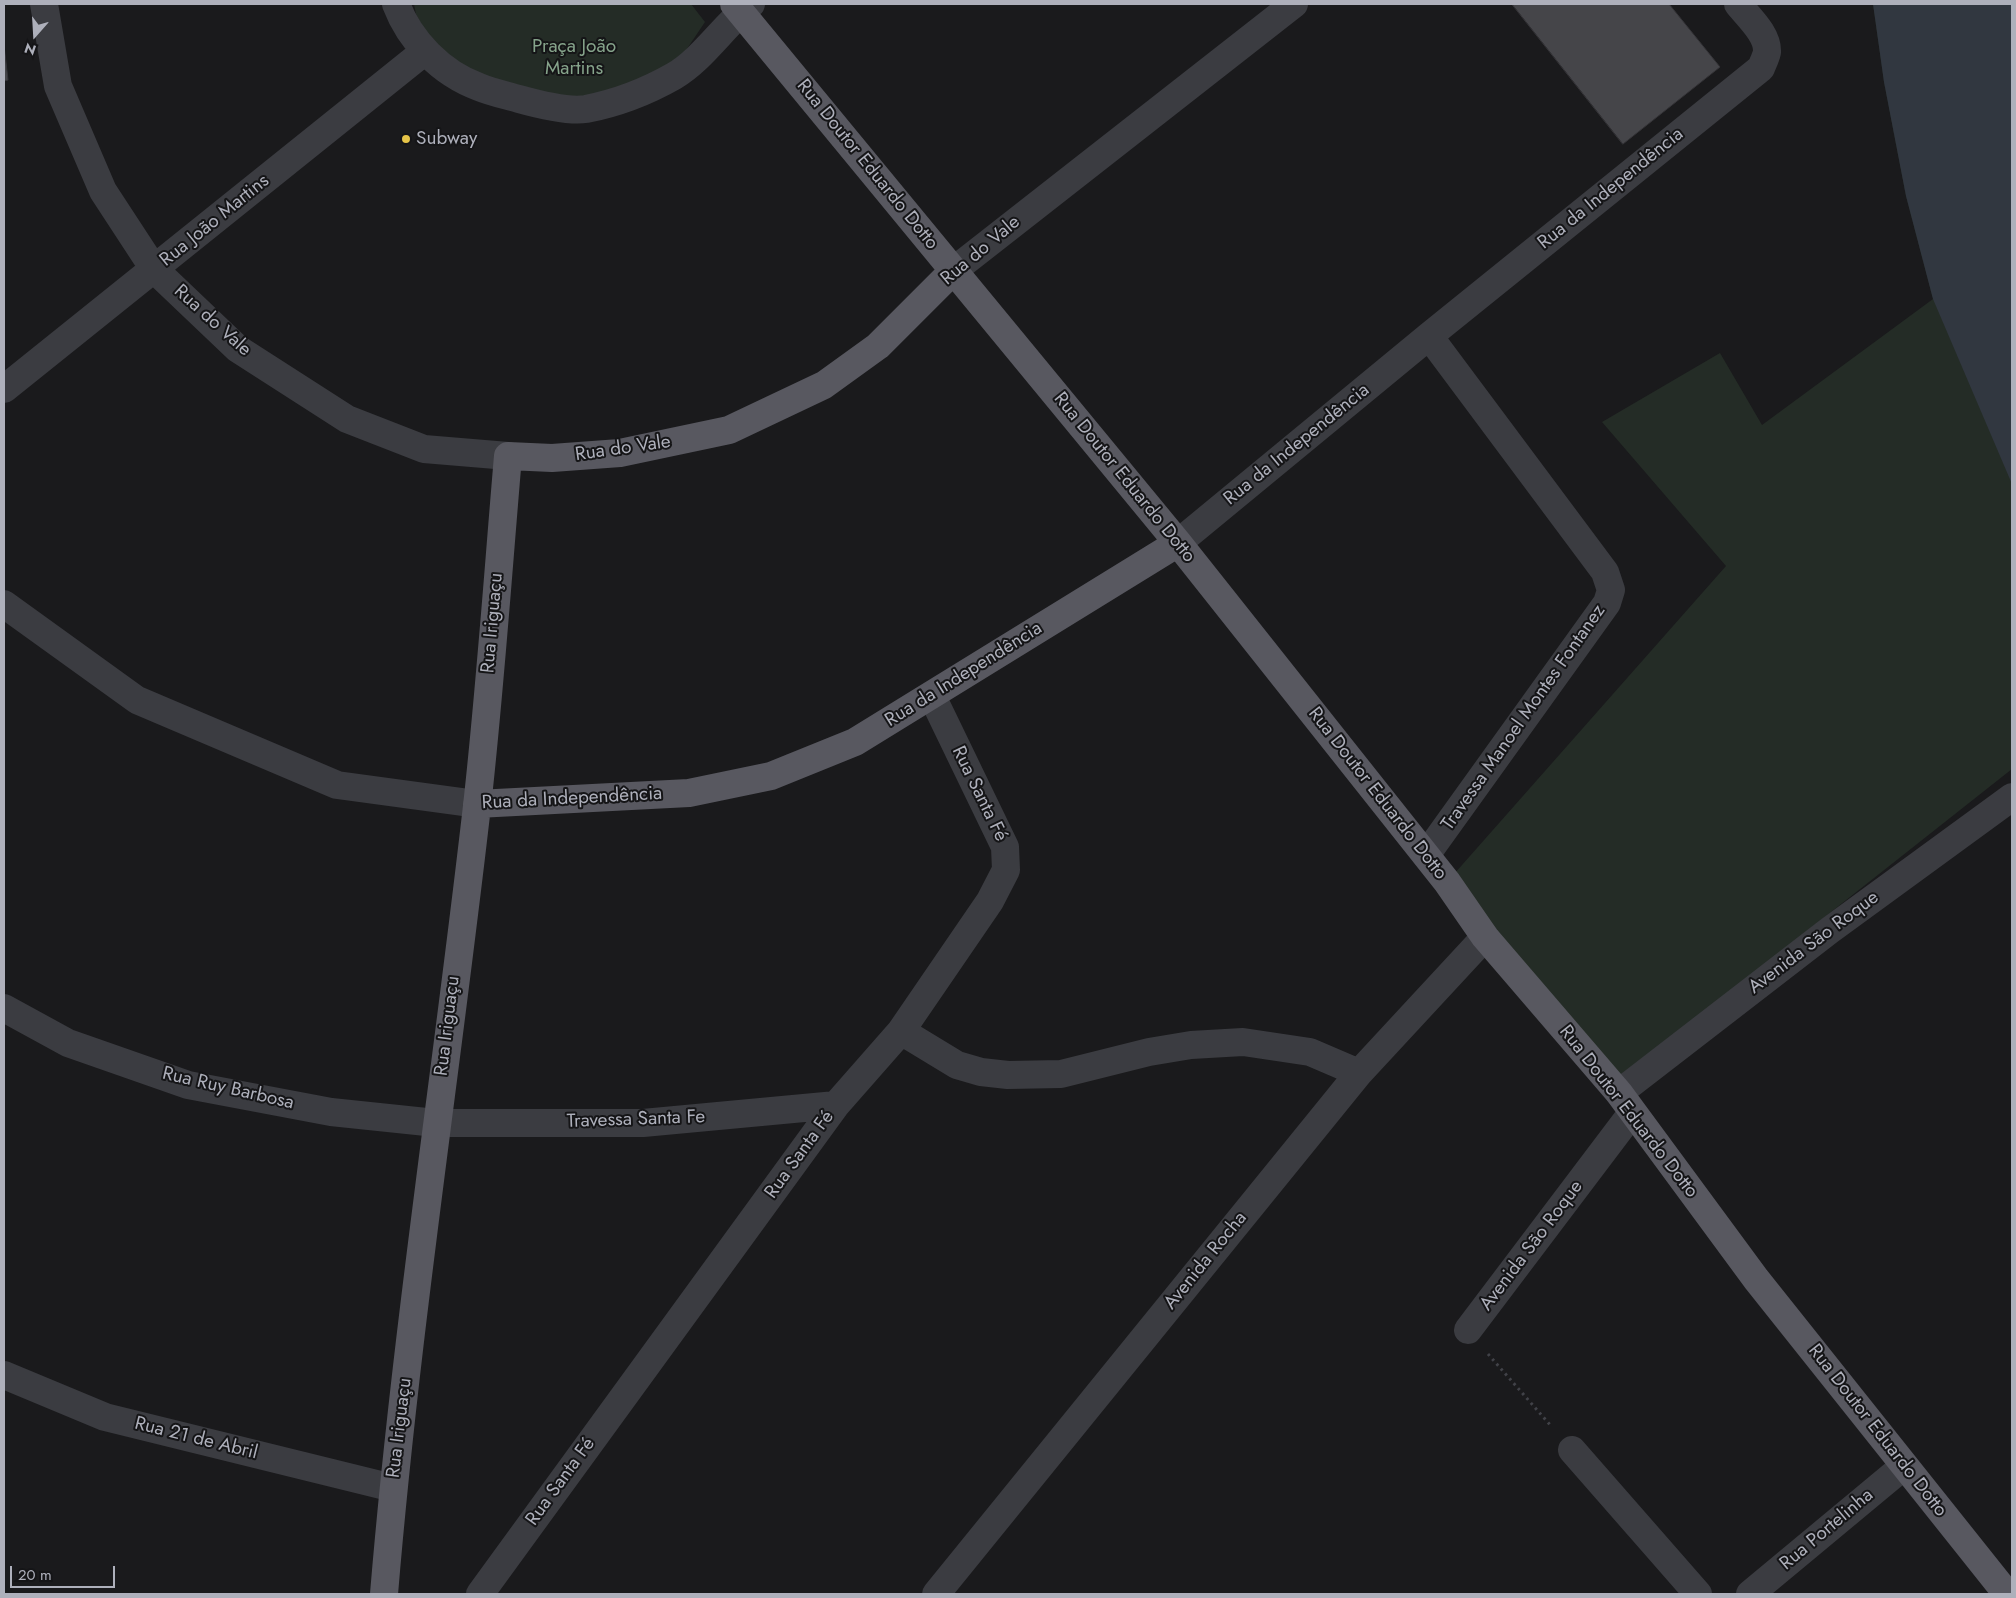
<!DOCTYPE html>
<html>
<head>
<meta charset="utf-8">
<style>
	body { margin:0 }
	#map { position:relative; width:2016px; height:1598px; overflow:hidden; background:#1a1a1c; font-family:Jost,sans-serif }
	canvas { display:block }
	.frame { position:absolute; inset:0; border:5px solid #aeb0bb; pointer-events:none }
	.north { position:absolute; left:10px; top:10px; width:50px; height:50px; -webkit-text-stroke:4px #151517; paint-order:stroke; rotate:199deg; font-size:14px; font-weight:700; line-height:20px; text-align:center; color:#aeb0bb }
	.north::after { content:''; display:block; margin:auto; width:18px; height:22px; background:#aeb0bb; clip-path:polygon(50% 0,100% 100%,50% 72%,0 100%) }
	.scale { position:absolute; left:10px; top:1566px; width:105px; height:22px; box-sizing:border-box; border:2px solid #aeb0bb; border-top:0; padding-left:6px; font-size:15px; line-height:18px; white-space:nowrap; color:#aeb0bb; -webkit-text-stroke:4px #151517; paint-order:stroke }
</style>
</head>
<body>
<div id="map">
<canvas width="2016" height="1598"></canvas>
<div class="frame"></div>
<div class="north">N</div>
<div class="scale">20 m</div>
</div>
<script>
const g = document.querySelector('canvas').getContext('2d');
g.lineJoin = 'round';
function fillPath(path, color) { g.fillStyle = color; g.fill(path, 'evenodd'); }
function trace(path, color, width, dash) { g.strokeStyle = color; g.lineWidth = width; g.lineCap = dash ? 'butt' : 'round'; g.setLineDash(dash || []); g.stroke(path); }
function drawText(font, color, halo, rows, align = 'center') {
  g.font = font + ' Jost,sans-serif'; g.lineWidth = 4; g.setLineDash([]); g.textBaseline = 'middle'; g.strokeStyle = halo; g.fillStyle = color; for (const [text, x, y, turn = 0] of rows) {
    g.save(); g.translate(x, y); g.rotate((+turn || 0) * Math.PI / 180); g.textAlign = isNaN(turn) ? turn : align; if (halo) g.strokeText(text, 0, 0); g.fillText(text, 0, 0); g.restore();
  }
}
fillPath(new Path2D(`
	M414,4H691L705,22L668,77L554,112L437,55L416,14Z
	M1873,4H2012V769L1612,1085L1447,882L1726,566L1602,422L1720,353L1762,425L1933,299L1906,196L1884,82Z`), '#242c26');
fillPath(new Path2D(`
	M1873,4H2012V484L1933,299L1906,196L1884,82Z`), '#313740');
const building = new Path2D(`
	M1512,4H1669L1720,67L1623,144Z
	M4,45L8,80L4,81Z`);
fillPath(building, '#454549');
trace(building, '#353438', 1);
trace(new Path2D(`
	M1488,1354L1552,1427`), '#414248', 3, [2.5, 4]);
trace(new Path2D(`
	M44,4L58,86L103,191L154,269L238,349L347,419L424,449L508,456
	M396,4C410,41 441,73 479,87C491,92 505,95 519,99C537,104 567,112 586,109C617,103 646,92 674,76C703,59 725,24 751,4
	M953,271L1294,4
	M4,389L425,51
	M1178,543L1429,336L1761,68C1763,63 1766,57 1767,52C1768,34 1748,17 1738,4
	M4,604L137,700L337,785L477,804
	M1426,855L1607,603L1611,590L1605,572L1429,336
	M4,1008L68,1043L188,1085L331,1112L436,1123H643L836,1105
	M901,1031L957,1065L981,1072L1008,1075L1061,1074L1149,1052L1191,1045L1243,1042L1310,1052L1359,1073
	M1619,1093L1830,930L2012,797
	M1468,1330L1632,1113
	M4,1375L105,1417L393,1488
	M1572,1450L1698,1594
	M480,1594L836,1105L901,1031L990,901L1006,870L1005,847L932,696
	M936,1594L1359,1073L1485,937
	M1750,1594L1904,1466`), '#3b3c41', 28);
trace(new Path2D(`
	M734,4L1178,543L1447,882L1485,937L1619,1093L1756,1279L2007,1594
	M477,804L689,793L771,776L855,742L1178,543
	M384,1594C406,1330 447,1069 477,806C490,690 498,573 508,456L552,458L620,453L729,430L824,385L878,346L953,271`), '#585860', 28);
for (const [x, y, r, color] of [
	[406,139,5,"#e6c448"]
]) { const dot = new Path2D(); dot.arc(x, y, r, 0, 2 * Math.PI); g.fillStyle = color; g.fill(dot); trace(dot, '#151517', 2); }
drawText('19px', '#86a48b', '#151517', [
	["Praça João",574,47],
	["Martins",574,69]
]);
drawText('19px', '#aeb0bb', '#151517', [
	["Subway",416,139]
], 'left');
drawText('19px', '#aeb0bb', '#151517', [
	["Rua Doutor Eduardo Dotto",867,165,51],
	["Rua da Independência",1611,189,-39],
	["Rua João Martins",215,221,-39],
	["Rua do Vale",981,251,-40],
	["Rua do Vale",212,321,42],
	["Rua da Independência",1297,445,-39],
	["Rua do Vale",623,449,-8],
	["Rua Doutor Eduardo Dotto",1124,478,51],
	["Rua Iriguaçu",493,623,-85],
	["Rua da Independência",964,675,-32],
	["Travessa Manoel Montes Fontanez",1524,718,-55],
	["Rua Santa Fé",979,794,64],
	["Rua Doutor Eduardo Dotto",1377,794,52],
	["Rua da Independência",572,799,-3],
	["Avenida São Roque",1814,943,-37],
	["Rua Iriguaçu",448,1026,-83],
	["Rua Ruy Barbosa",228,1089,13],
	["Rua Doutor Eduardo Dotto",1628,1112,52],
	["Travessa Santa Fe",636,1120,-2],
	["Rua Santa Fé",800,1155,-54],
	["Avenida São Roque",1532,1246,-53],
	["Avenida Rocha",1206,1261,-51],
	["Rua Iriguaçu",400,1428,-83],
	["Rua Doutor Eduardo Dotto",1877,1431,52],
	["Rua 21 de Abril",196,1439,14],
	["Rua Santa Fé",561,1482,-54],
	["Rua Portelinha",1827,1530,-40]
]);
</script>
</body>
</html>
